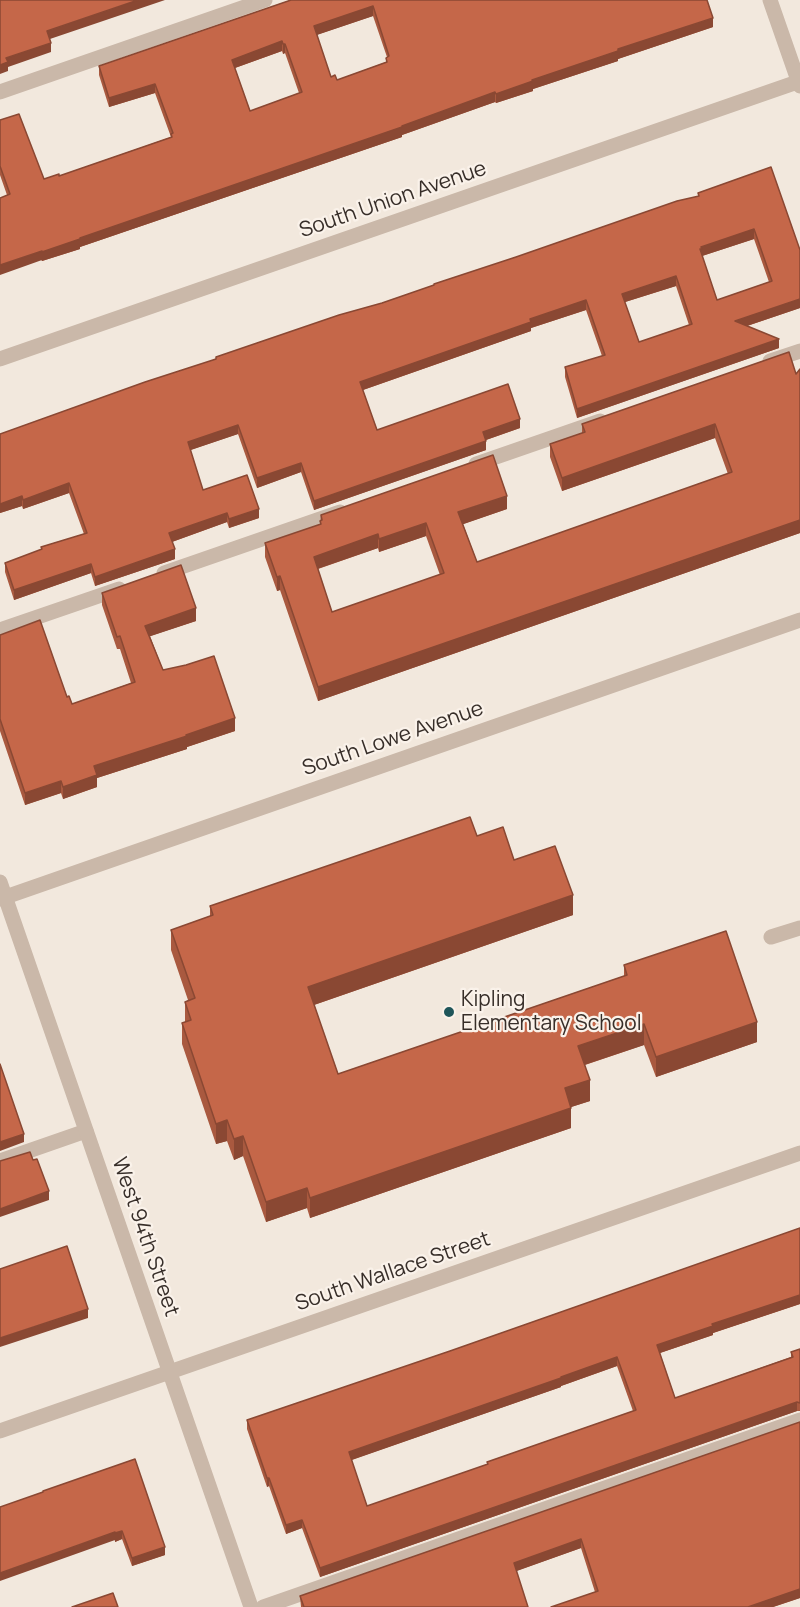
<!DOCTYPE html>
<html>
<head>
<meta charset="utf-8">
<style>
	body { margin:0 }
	canvas { display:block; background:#f2e8dd }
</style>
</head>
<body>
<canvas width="800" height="1607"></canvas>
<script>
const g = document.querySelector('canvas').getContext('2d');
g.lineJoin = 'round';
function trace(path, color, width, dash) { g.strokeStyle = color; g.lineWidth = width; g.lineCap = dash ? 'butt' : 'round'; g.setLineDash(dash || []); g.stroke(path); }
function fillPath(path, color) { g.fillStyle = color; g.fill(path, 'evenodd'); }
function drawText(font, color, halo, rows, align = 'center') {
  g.font = font + ' Manrope,sans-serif'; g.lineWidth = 4.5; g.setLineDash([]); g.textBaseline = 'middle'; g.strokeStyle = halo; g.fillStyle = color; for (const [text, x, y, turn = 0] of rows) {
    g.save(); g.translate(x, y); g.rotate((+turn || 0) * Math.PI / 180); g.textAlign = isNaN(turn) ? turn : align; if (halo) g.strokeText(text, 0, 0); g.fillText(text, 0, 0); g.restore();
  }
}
trace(new Path2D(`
	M0,92L265,0
	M770,361L800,351
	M476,464L600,421
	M164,573L340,512
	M0,630L119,589
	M771,937L800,928
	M0,1161L86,1131
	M263,1607L800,1420`), '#cab8a9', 15);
trace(new Path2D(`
	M770,0L800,86
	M0,359L800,81
	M0,882L251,1607
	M0,899L800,620
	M0,1431L800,1153`), '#cab8a9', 15);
fillPath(new Path2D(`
	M291,0L713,27L618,59V61L533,89V91L496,103L495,102L402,135V137L80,247V249L42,261L7,195L0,175V120L44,179L59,176L171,137L155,93L109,107L99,75V66ZM373,16L387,57L386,62L337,80L331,77L316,35ZM282,51L283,54L285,53L299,93L250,111L235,68Z
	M771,167L800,308L747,326L779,348L577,418L565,377V367L602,356L586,310L531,328V331L363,390L377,430L520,428L486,440V450L314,510L301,472L257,488L238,434L190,450L203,490L259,518L229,528L227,522L172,542L175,559L95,586L91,573L14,600L5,572V563L41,550V547L84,534L69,493L23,509L22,506L0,513V434L216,359L698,196V193ZM754,239L769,282L717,300L702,256ZM676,286L689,325L639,342L625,302Z
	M789,352L800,533L318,701L280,590L277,591L265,557V543L320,525L321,515L507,509L463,524L477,562L728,474L715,438L562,491L550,457V444L582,433V424ZM426,536L440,575L332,612L318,569L378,548L379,552Z
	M102,593L196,621L150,636L163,670L235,731L187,747V749L97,778V787L63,799L61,793L25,805L0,731V635L72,704L131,683L120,649H117L102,605Z
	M477,836L514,860L573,915L314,1005L338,1074L624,976V965L757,1042L656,1077L644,1045L585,1065L590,1101L571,1107V1128L310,1218L307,1208L266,1222L243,1156L234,1160L227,1141L216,1144L182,1044V1023L185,1022V1002L188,1000L171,950V930L210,916V906Z
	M800,1228V1304L713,1333V1335L660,1353L675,1398L791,1357V1352L800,1349V1411H797L320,1577L302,1528L286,1534L269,1486L267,1487L247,1429V1420L450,1351ZM617,1366L633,1411L487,1462V1465L367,1506L351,1460L561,1387V1386Z
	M800,1422V1598L773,1607L595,1592L581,1548L516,1571L528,1607H301L300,1596Z
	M135,1459L165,1555L132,1566L122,1539L115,1542V1540L43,1493Z`), '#a9593f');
fillPath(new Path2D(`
	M138,0H165L47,40V31Z
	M373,6V16L314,36V26Z
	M713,18V27L618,59V61L533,89V91L496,103V94L532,80L618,49Z
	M282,41V51L232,69V60Z
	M51,43V52L8,67V71L0,74V65L6,58Z
	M283,44H285V53L283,54Z
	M155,84V93L109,107V98Z
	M495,92V102L402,135V137L80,247V249L42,261V252L80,238Z
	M754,229V239L702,256L700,249L701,247Z
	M42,251V260L0,275V265Z
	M676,276V286L622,303V294Z
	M800,299V308L735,330V321Z
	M586,300V310L531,328V331L360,391V382L530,319Z
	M779,339V348L577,418V409Z
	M520,419V428L483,441V432Z
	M715,424V438L562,491V478Z
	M238,425V434L188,451V442Z
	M486,441V450L314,510V501Z
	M301,463V472L257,488V478Z
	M69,483V493L23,509V500Z
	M22,496V506L0,513V504Z
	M507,496V509L458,526V512Z
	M259,509V518L229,528V519Z
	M227,513V522L169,543V533Z
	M800,520V533L318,701V687Z
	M426,523V536L379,552V539Z
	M378,534V548L314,570V557Z
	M175,549V559L95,586V577Z
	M91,564V573L14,600V590Z
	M280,576V590L277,591V577Z
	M196,608V621L145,638V626Z
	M235,718V731L187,747V749L97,778V787L63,799V787L94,766Z
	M61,781V793L25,805V793Z
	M573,895V915L308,1007V987Z
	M757,1022V1042L656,1077V1057Z
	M644,1024V1045L578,1067V1046Z
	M590,1080V1101L565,1109V1088Z
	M571,1108V1128L310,1218V1198Z
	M227,1120V1141L216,1144V1124Z
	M24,1134V1142L0,1151V1142Z
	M243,1136V1156L234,1160V1139Z
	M307,1188V1208L266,1222V1202Z
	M49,1191V1200L0,1217V1209Z
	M800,1295V1304L713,1333V1335L657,1354V1345L712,1324Z
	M88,1309V1318L0,1347V1338Z
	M617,1357V1366L561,1386V1387L349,1461V1452Z
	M797,1402V1411L320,1577V1568Z
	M267,1478H269V1486L267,1487Z
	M302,1520V1528L286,1534V1525Z
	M122,1531V1539L115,1542V1533Z
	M115,1532V1540L0,1581V1573Z
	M581,1539V1548L514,1572V1563Z
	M165,1547V1555L132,1566V1558Z
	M800,1589V1598L773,1607H748Z`), '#8a4833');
const building = new Path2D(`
	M0,0H138L47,31L51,43L6,58L8,62L0,65Z
	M291,0H707L713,18L618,49V51L532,80L533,81L496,94L495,92L402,126V127L80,238V239L42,252V251L0,265V198L10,194L0,166V120L19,114L44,179L59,174V176L172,137L171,134L173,133L155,84L109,98L99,66ZM373,6L389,56L386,58L387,62L337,80L335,75L331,77L314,26ZM282,41L283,44H285L302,92L250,111L232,60Z
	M771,167L800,250V299L735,321L779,339L577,409L565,367L605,355L586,300L530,319L531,322L360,382L377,430L508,384L520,419L483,432L486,441L314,501L301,463L257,478L238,425L188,442L203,490L247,475L259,509L229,519L227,513L169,533L175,549L95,577L91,564L14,590L5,563L42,549L41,547L87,533L69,483L23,500L22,496L0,504V434L145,382L216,359V357L339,315L382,303L434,285V284L516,257L677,201L699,196L698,193ZM754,229L772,281L717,300L700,249H702L701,247ZM676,276L692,324L639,342L622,294Z
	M789,352L796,374L800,369V520L318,687L280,576L277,577L265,543L321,524L320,521L322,520L321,515L493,455L507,496L458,512L477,562L732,472L715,424L562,478L550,444L585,432L582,424ZM426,523L444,573L332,612L314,557L378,534L379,539Z
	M181,565L196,608L145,626L163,670L186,665L214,656L235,718L186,735L187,736L94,766L97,775L63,787L61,781L25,793L0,719V635L40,620L67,697L69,696L72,704L135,682L120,636L117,637L102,593Z
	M470,817L477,836L503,827L514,860L555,846L573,895L308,987L338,1074L627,975L624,965L726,931L757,1022L656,1057L644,1024L578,1046L590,1080L565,1088L571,1108L310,1198L307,1188L266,1202L243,1136L234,1139L227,1120L216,1124L182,1023L191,1020L185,1002L195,998L171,930L213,915L210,906Z
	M0,1064L24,1134L0,1142Z
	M30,1152L33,1160L37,1159L49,1191L0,1209V1161Z
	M800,1228V1295L712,1324L713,1326L657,1345L675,1398L793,1357L791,1352L800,1349V1403L797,1402L320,1568L302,1520L286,1525L269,1478H267L247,1420L450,1351ZM617,1357L636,1410L487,1462L488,1464L367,1506L349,1452L561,1378V1377Z
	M67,1246L88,1309L0,1338V1269Z
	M800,1422V1589L748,1607H551L598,1591L581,1539L514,1563L528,1607H304L300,1596Z
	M135,1459L165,1547L132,1558L122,1531L115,1533V1532L0,1573V1507L43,1492V1491Z
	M113,1593L118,1607H72Z`);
fillPath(building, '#c56749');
trace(building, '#8a4833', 1.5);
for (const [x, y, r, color] of [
	[449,1012,6,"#1f5559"]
]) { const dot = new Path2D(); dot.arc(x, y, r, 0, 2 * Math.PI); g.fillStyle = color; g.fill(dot); trace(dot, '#faf2ea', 2); }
drawText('21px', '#372e29', '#faf2ea', [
	["South Union Avenue",393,200,-19],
	["South Lowe Avenue",393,739,-19],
	["West 94th Street",145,1237,71],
	["South Wallace Street",393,1272,-19]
]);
drawText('21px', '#372e29', '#faf2ea', [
	["Kipling",461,1000],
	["Elementary School",461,1024]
], 'left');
</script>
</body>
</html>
